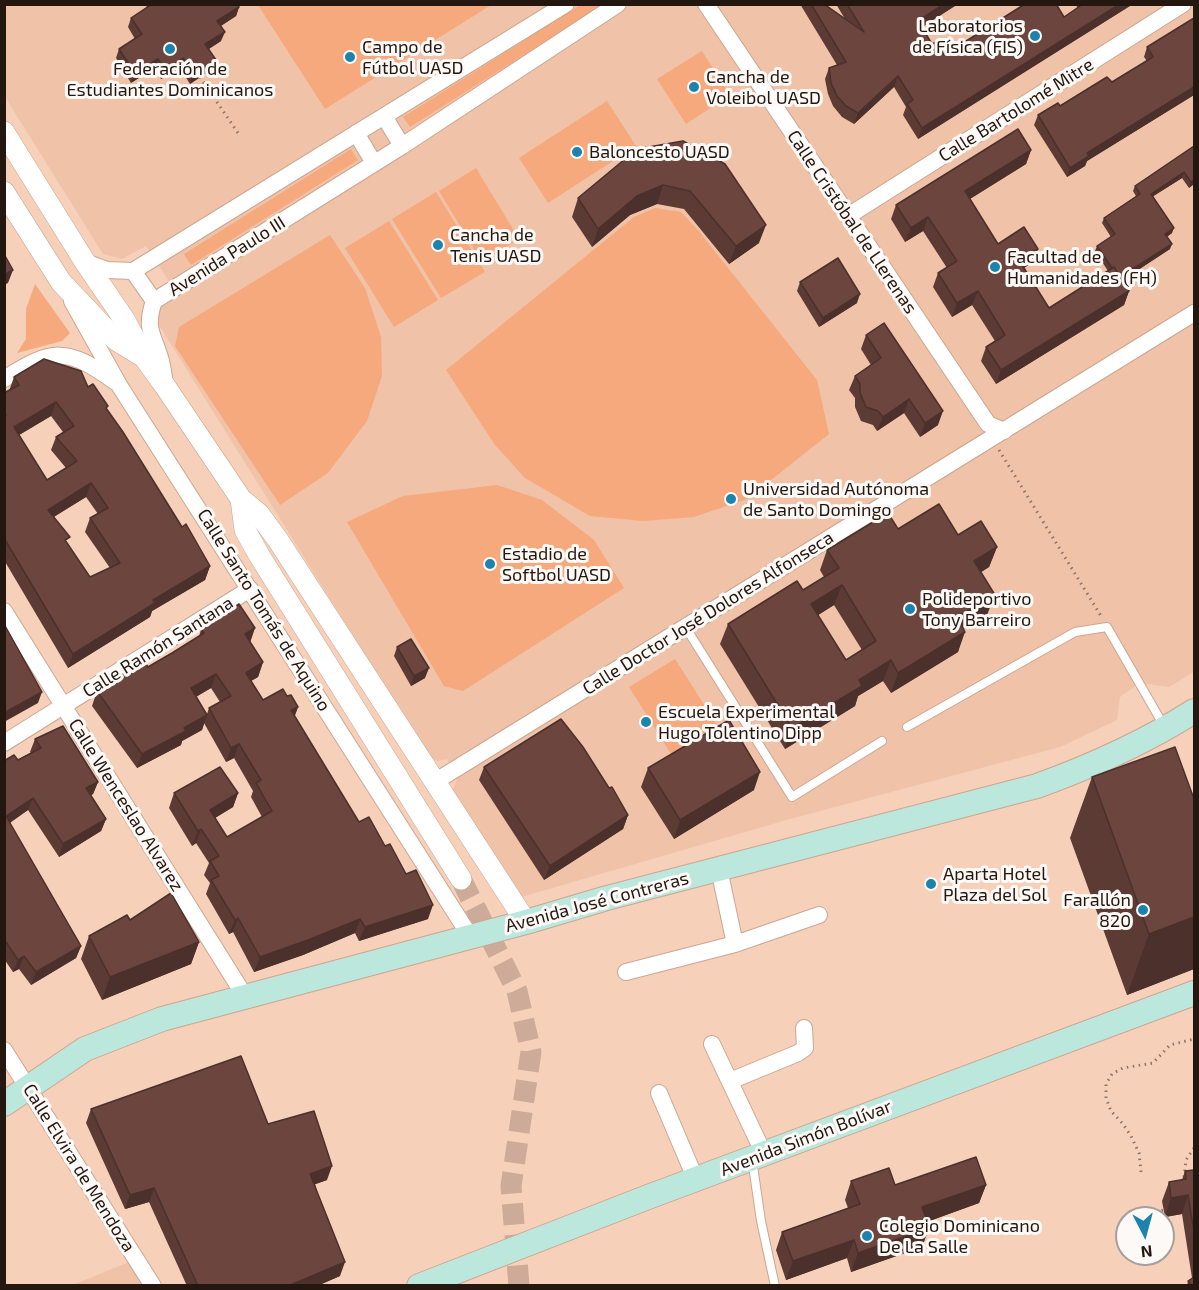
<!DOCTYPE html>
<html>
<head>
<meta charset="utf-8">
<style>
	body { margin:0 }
	#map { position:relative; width:1199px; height:1290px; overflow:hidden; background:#f7d0ba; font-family:"Exo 2",sans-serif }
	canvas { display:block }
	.frame { position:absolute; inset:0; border:6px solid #24170f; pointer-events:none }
	.north { position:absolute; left:1115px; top:1206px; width:60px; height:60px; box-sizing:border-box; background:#fdf9f7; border:2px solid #a69f9a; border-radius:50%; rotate:174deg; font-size:16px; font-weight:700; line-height:24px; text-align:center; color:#24170f }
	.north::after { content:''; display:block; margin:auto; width:21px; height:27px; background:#1b83ac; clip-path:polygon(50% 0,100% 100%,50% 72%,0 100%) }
</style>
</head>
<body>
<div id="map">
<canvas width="1199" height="1290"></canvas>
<div class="frame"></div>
<div class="north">N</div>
</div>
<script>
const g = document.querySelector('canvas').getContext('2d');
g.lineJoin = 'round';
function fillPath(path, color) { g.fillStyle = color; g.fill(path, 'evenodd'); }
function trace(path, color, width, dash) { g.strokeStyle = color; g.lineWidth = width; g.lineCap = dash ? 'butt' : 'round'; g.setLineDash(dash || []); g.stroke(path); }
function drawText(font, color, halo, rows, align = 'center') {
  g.font = font + ' "Exo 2",sans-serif'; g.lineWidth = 6; g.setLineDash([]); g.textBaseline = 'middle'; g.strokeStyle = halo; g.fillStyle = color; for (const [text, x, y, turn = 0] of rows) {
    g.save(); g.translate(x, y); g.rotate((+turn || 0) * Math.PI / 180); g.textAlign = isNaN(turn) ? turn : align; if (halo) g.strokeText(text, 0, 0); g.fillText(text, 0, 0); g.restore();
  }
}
fillPath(new Path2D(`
	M5,5H1194V672L1169,687L1140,683L1120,697L1117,720L1060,747L790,819L518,898L452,792L457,779L447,759L438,761L431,758L425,751L159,325V306L178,296L174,289L146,246L122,259L103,254L5,97Z
	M129,1262L143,1286H70Z`), '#f0c2a8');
fillPath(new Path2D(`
	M258,5H491L325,109Z
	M580,5H603L410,127L403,117Z
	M702,51L730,95L686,124L657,79Z
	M607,101L636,146L548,203L519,158Z
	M351,149L358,160L191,265L184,254Z
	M476,168L519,239L482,262L439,191Z
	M436,192L485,272L441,298L392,219Z
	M655,208L681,212L697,229L817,380L829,434L747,499L694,517L643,521L590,516L525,478L495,445L446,370L634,217Z
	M389,221L438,300L394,327L345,248Z
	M330,235L365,288L381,337L382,376L367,421L328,473L280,505L175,346L179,327Z
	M35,284L70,333L62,341L17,353L26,339V309Z
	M497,485L542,500L594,540L624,588L463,691L444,686L347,522L403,496Z
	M675,659L719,728L673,757L629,687Z`), '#f5a97d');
trace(new Path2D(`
	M461,879L517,991L531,1052L511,1186L519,1286`), '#cdab98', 21, [21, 10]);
const service = new Path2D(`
	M686,628L792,797L882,741
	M907,727L1075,632L1107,627L1164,726
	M752,1159L761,1221L775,1286`);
const minor = new Path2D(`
	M706,4L988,424L1004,431
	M384,116L402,146
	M356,133L374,163
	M848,216L1183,4
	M85,262L107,270L133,271L566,4
	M133,271L154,301
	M72,301L119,385L470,936
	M4,379C52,348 67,347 114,381
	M165,385C164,377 163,369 161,361C154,335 144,330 154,301L402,146L618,4
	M4,611L246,998
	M4,743L250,589
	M436,781L1194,313
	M735,944L819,915
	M626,972L735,944L719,869
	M712,1044L764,1154
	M4,1050L153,1286
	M730,1081L798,1053L805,1048L804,1028
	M659,1093L696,1180`);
const tertiary = new Path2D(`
	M4,132L85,262L124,319L144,357L165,386L241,499L259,514L278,540L526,922
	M4,192L61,282L116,340L144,357
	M241,499L245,530L259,555L461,879`);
const secondary = new Path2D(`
	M4,1104L85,1049L162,1019L526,922L607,898L1037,786C1092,766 1144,743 1194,711
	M419,1286L648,1197L1194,993`);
trace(service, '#cba691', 10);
trace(minor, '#cba691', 18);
trace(tertiary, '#cba691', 22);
trace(secondary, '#cba691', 26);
trace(new Path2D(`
	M200,77L238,133
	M999,450L1101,616
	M1141,1172L1139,1153L1131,1136L1123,1124L1111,1111L1106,1098V1084L1112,1074L1123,1068L1153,1063L1170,1045L1194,1039
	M1184,1177L1186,1160L1194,1148
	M1150,1214L1164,1210`), '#8f7566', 3, [1.5, 4.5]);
trace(service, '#fff', 8);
trace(minor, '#fff', 16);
trace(tertiary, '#fff', 21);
trace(secondary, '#bbe7dd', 24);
fillPath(new Path2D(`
	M147,4H238L239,7L236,16L221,26V41L209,49L216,60L212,69L190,84L180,68L161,79L154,68L131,83L116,58L119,49L135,39L128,27L131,18L146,9Z
	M800,4H824L845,19L836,4H958L922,27L932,44L944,55L1064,17L1078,8L1075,4H1133L918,139L903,115L906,107L894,87L854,124L842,117L833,106L828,94L825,79L829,68L837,65Z
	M1194,18V95L1087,161L1085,166L1067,177L1034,125L1038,115L1112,82L1147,61L1144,57L1147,47Z
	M1194,146V184L1189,188L1182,178L1153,196L1172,233L1167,237L1170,249L1122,280L1129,291L1124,305L996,384L981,361L986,347L995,341L972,305L952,317L933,287L938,273L947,268L923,231L905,242L891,219L896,205L1031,150L1026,164L970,199L998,244L1033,262L1024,268L1049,308L1108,271L1095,251L1097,246L1111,237L1102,223L1104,218L1136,196L1133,191L1135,186Z
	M637,149L759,243L729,264L684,209L657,204L630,215L592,247L572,217L578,198Z
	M800,282L857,303L819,327L797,291Z
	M866,335L938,425L920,437L904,413L877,431L873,425L861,421L855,407V398L849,390L855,376L871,365L861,349Z
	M14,377L88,387L107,410L182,527L210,566L205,580L152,611L150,617L68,668L4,560V393L9,391ZM51,416L63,432L56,437L51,450L66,468L47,480L19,435ZM86,497L98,514L90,518L85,532L110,568L90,577L67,544L54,517Z
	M898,529L958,535L997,547L989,567L981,572L987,615L964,629L958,652L891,693L883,681L858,696L855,706L785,749L720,644L728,624L803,590L824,577L820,570L827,550ZM834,605L862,650L846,660L818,615Z
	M201,629L250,642L263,662L258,677L251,681L263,700L287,696L298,707L294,717L359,822L428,919L359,941L355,933L303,955L254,972L233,932L229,934L206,894L210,883L204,875L209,863L196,843L192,846L169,808L174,793H238L233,807L215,818L227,837L262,817L251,797L253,791L234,758L226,762L204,723L202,730L182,741L181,745L137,768L92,706L97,691L148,667L172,653L199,637ZM211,688L220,702L209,708L207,714L196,697Z
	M397,647L425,678L411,686L394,656Z
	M35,739L98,782L93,794L91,795L106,819L101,831L59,857L28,810L10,823L81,946L76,958L31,985L19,969L13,972L4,959V761L18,760L31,753L30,752Z
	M484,767L609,788L628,815L623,829L544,880L479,780Z
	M648,768L754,790L674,839L641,787Z
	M1092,777L1194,969L1127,995L1070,838Z
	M130,920L199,942L191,964L102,1000L81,959L89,936Z
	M91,1109L268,1124L327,1180L315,1184L340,1276L317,1286H187L149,1202L125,1209L86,1123Z
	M1194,1170V1286H1187L1188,1281L1192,1278L1182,1214L1165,1217L1162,1201L1169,1182L1182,1180L1185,1171Z
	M851,1181L895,1185H986L979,1203L927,1222L929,1228L922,1247L851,1272L847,1258L786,1280L776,1250L782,1232L848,1208L845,1200Z`), '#5c3b35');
fillPath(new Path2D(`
	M944,4H958L914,32L918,21Z
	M1120,4H1133L918,139L922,128Z
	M239,7L236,16L214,30L217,21Z
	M225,32L221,41L202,53L205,44Z
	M183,58L180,68L161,79L165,70Z
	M158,59L154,68L131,83L135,73Z
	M216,60L212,69L190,84L193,74Z
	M898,76L894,87L854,124L858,113Z
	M1194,87V95L1087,161L1085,166L1067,177L1070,168L1087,153Z
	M1031,150L1026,164L960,205L965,191Z
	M1184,172L1182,178L1149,199L1151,194Z
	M1194,180V184L1189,188L1191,182Z
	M663,185L657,204L630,215L592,247L598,229L637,196Z
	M928,217L923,231L905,242L911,228Z
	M766,225L759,243L729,264L736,246Z
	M1174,228L1172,233L1163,239L1165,234Z
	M1172,244L1170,249L1117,284L1119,278Z
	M1038,249L1033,262L1014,274L1019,260Z
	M13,270L8,283L4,285V275Z
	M978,291L972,305L952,317L957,303Z
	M1129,291L1124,305L996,384L1001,370Z
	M860,294L857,303L819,327L823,318Z
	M909,399L904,413L877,431L883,417Z
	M56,402L51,416L9,441L14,427Z
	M943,411L938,425L920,437L925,423Z
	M91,483L86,497L43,523L48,510Z
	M997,547L989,567L966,582L974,561Z
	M210,566L205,580L152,611L150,617L68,668L73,654L153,600Z
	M842,585L834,605L804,624L811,604Z
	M995,595L987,615L950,638L957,617Z
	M255,628L250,643L245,634Z
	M965,632L958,652L891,693L898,673Z
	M891,660L883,681L858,696L855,706L785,749L792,728L859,680Z
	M263,662L258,677L240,687L246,673Z
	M429,668L425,678L411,686L414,676Z
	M216,674L211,688L185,703L191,688Z
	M42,692L38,703L4,722V713Z
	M298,707L293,721L291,710Z
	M207,715L202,730L182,741L181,745L137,768L142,754Z
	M239,744L234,758L226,762L231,748Z
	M760,772L754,790L674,839L680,820Z
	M98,782L93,794L82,801L86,788Z
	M238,793L233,807L205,824L210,810Z
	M33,798L28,810L4,826L6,816Z
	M628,815L623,829L544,880L550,866Z
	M106,819L101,831L59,857L63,844Z
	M201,829L196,843L192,846L198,831Z
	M433,905L428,919L359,941L365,927Z
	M1194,917V969L1127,995L1149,934Z
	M238,918L233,932L229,934L235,920Z
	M360,919L355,933L303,955L254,972L260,957Z
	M199,942L191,964L102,1000L110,977Z
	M81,946L76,958L31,985L36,972Z
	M24,956L19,969L13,972L18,960Z
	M332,1166L327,1180L305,1188L310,1174Z
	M986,1185L979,1203L915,1226L922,1207Z
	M154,1188L149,1202L125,1209L130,1195Z
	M1188,1195L1182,1214L1165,1217L1171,1198Z
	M929,1228L922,1247L851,1272L858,1253Z
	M854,1240L847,1258L786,1280L793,1261Z
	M345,1262L340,1276L317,1286H288Z`), '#4b302b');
const building = new Path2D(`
	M152,4H238L239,7L217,21L225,32L205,44L216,60L193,74L183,58L165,70L158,59L135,73L119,49L142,34L131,18Z
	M811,4H824L864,32L847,4H944L918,21L932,44L936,42L944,55L1025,4H1056L1064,17L1083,4H1120L922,128L907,104L913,100L898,76L858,113L846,106L837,96L831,83L829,68L846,62Z
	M1194,18V87L1087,153L1089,156L1070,168L1038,115L1058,103L1060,106L1107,77L1112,82L1153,57L1147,47Z
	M1018,129L1031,150L965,191L998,244L1024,227L1038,249L1019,260L1049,308L1114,267L1129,291L1001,370L986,347L1005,335L978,291L957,303L938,273L957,261L928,217L911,228L896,205Z
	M683,141L725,164L766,225L736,246L690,191L663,185L637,196L598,229L578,198L637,149Z
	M1194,146V180L1191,182L1184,172L1151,194L1174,228L1165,234L1172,244L1120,277L1114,267L1112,268L1097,246L1115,234L1104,218L1140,194L1135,186Z
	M4,254L13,270L4,275Z
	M838,258L860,294L823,318L800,282Z
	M884,323L943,411L925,423L909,399L883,417L878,411L866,407L860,393V384L855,376L881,358L866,335Z
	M44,359L81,371L88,387L93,384L108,406L106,408L123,432L182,527L186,524L210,566L153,600L155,603L73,654L4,538V416L6,415L4,412V393L19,385L14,377ZM56,402L74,426L56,437L77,461L47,480L14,427ZM91,483L108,508L90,518L120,563L90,577L65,540L70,537L48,510Z
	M939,504L958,535L981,521L997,547L974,561L995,595L957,617L965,632L898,673L891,660L859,680L862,686L792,728L728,624L797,581L803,590L839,568L827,550L888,513L898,529ZM842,585L876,641L846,660L811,604Z
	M239,604L255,628L245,634L263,662L246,673L263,700L283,689L287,696L291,695L298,707L291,710L359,822L369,817L385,846L390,844L406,874L416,870L433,905L365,927L360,919L308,940L260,957L238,918L235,920L211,880L219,876L210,861L219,856L201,829L198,831L174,793L220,767L238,793L210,810L227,837L272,811L256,783L261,780L239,744L231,748L209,708L231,696L216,674L191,688L207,715L184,728L186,731L142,754L97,691L144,661L148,667L172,653L204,633L201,629Z
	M4,624L42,692L4,713Z
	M411,639L429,668L414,676L397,647Z
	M561,719L583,747L609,788L612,787L628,815L550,866L484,767Z
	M729,720L760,772L680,820L648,768Z
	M63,726L98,782L86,788L106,819L63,844L33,798L6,816L81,946L36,972L24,956L18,960L4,939V761L14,755L18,760L41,748L35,739Z
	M1175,747L1194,799V917L1149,934L1092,777Z
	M171,893L199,942L110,977L89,936L127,915L130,920Z
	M241,1056L268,1124L314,1111L332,1166L310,1174L345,1262L288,1286H198L154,1188L130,1195L91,1109Z
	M976,1157L986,1185L922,1207L929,1228L858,1253L854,1240L793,1261L782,1232L860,1204L851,1181L889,1168L895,1185Z
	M1194,1170V1232L1188,1195L1171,1198L1169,1182L1186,1179L1185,1171Z
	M1194,1277V1286H1192L1188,1281Z`);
fillPath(building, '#6b453e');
trace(building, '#4b302b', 1.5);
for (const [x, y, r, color] of [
	[1035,36,6,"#1b83ac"],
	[170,49,6,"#1b83ac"],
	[350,57,6,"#1b83ac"],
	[694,87,6,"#1b83ac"],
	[577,152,6,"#1b83ac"],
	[438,245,6,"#1b83ac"],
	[995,267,6,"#1b83ac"],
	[731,499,6,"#1b83ac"],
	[490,564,6,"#1b83ac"],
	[910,609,6,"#1b83ac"],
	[646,722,6,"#1b83ac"],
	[931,884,6,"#1b83ac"],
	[1143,910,6,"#1b83ac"],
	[867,1236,6,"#1b83ac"]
]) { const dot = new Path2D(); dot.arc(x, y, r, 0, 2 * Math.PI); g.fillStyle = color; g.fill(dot); trace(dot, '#fdf9f7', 2); }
drawText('18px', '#24170f', '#fdf9f7', [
	["Laboratorios",1023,26,"right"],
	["de Física (FIS)",1023,47,"right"],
	["Campo de",362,47],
	["Fútbol UASD",362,68],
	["Federación de",170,69,"center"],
	["Estudiantes Dominicanos",170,90,"center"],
	["Cancha de",706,77],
	["Voleibol UASD",706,98],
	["Baloncesto UASD",589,152],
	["Cancha de",450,235],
	["Tenis UASD",450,256],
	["Facultad de",1007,257],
	["Humanidades (FH)",1007,278],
	["Universidad Autónoma",743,489],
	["de Santo Domingo",743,510],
	["Estadio de",502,554],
	["Softbol UASD",502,575],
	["Polideportivo",922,599],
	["Tony Barreiro",922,620],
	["Escuela Experimental",658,712],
	["Hugo Tolentino Dipp",658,733],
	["Aparta Hotel",943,874],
	["Plaza del Sol",943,895],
	["Farallón",1131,900,"right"],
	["820",1131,921,"right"],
	["Colegio Dominicano",879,1226],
	["De La Salle",879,1247]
], 'left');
drawText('18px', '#24170f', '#fdf9f7', [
	["Calle Bartolomé Mitre",1016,110,-32],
	["Calle Cristóbal de Llerenas",852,222,56],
	["Avenida Paulo III",227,256,-32],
	["Calle Santo Tomás de Aquino",264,610,58],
	["Calle Doctor José Dolores Alfonseca",708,613,-32],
	["Calle Ramón Santana",158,647,-32],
	["Calle Wenceslao Alvarez",126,805,58],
	["Avenida José Contreras",597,902,-15],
	["Avenida Simón Bolívar",806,1138,-21],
	["Calle Elvira de Mendoza",79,1168,58]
]);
</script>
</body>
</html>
